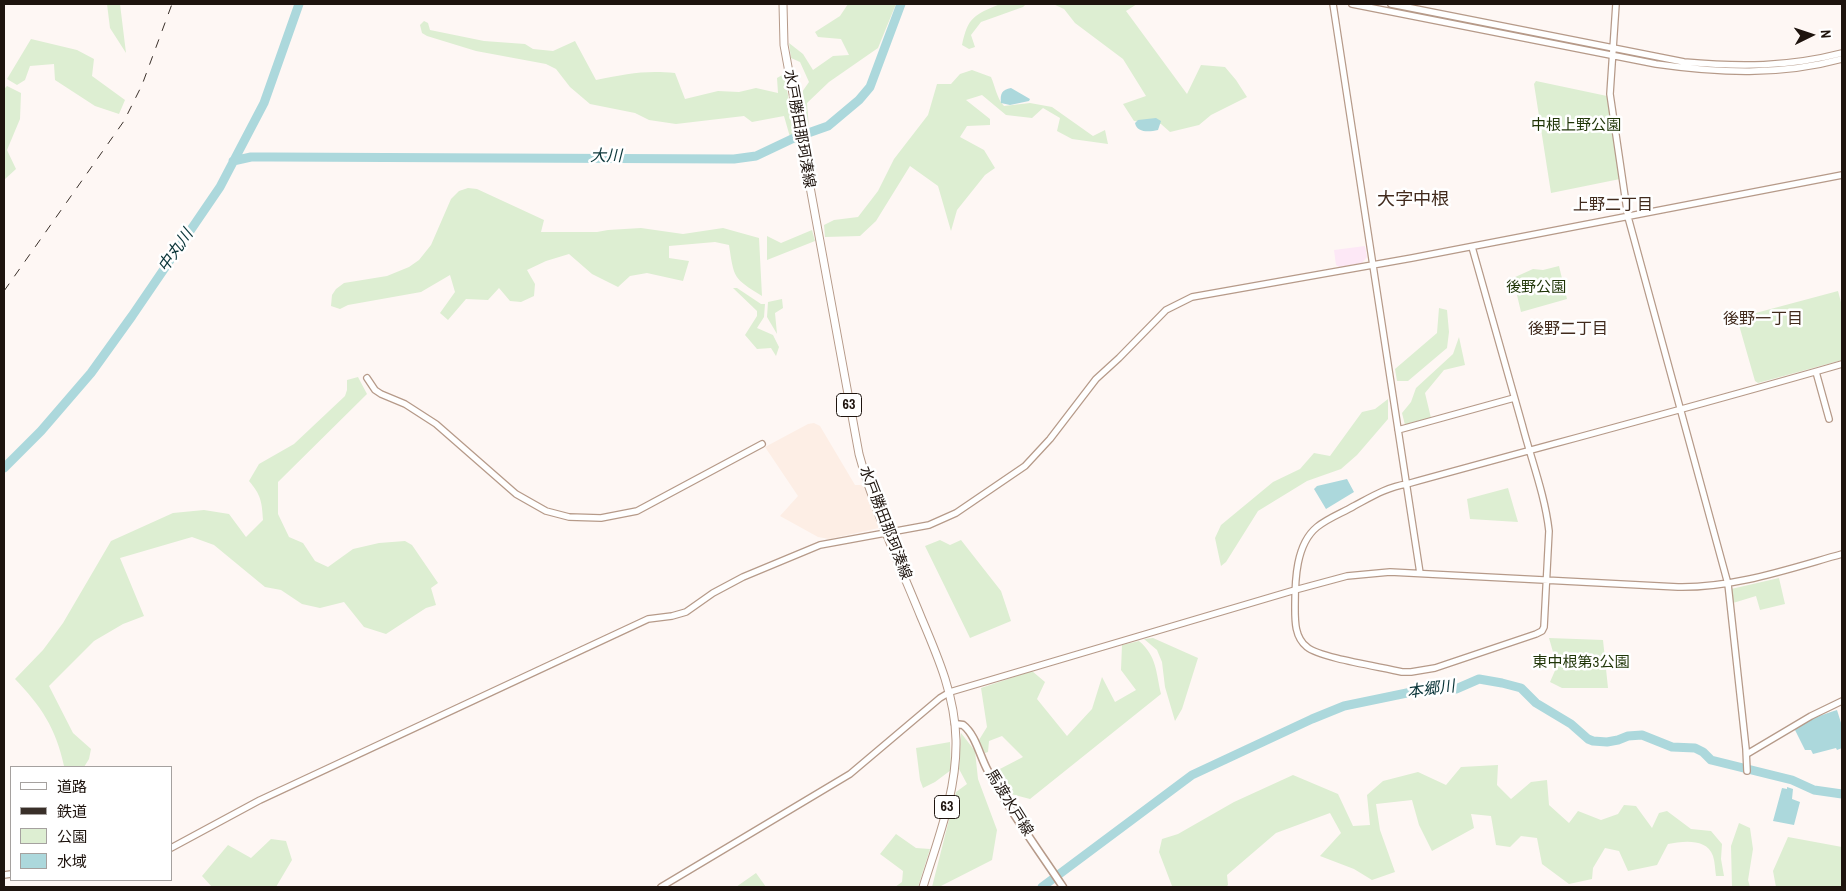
<!DOCTYPE html>
<html>
<head>
<meta charset="utf-8">
<style>
	body { margin:0 }
	#map { position:relative; width:1846px; height:891px; overflow:hidden; background:#fef7f4; font-family:"Archivo Narrow","Noto Sans JP",sans-serif }
	canvas { display:block }
	.frame { position:absolute; inset:0; border:5px solid #1e140e; pointer-events:none }
	.legend { position:absolute; left:10px; top:766px; width:162px; height:115px; box-sizing:border-box; background:#fff; border:1px solid #a5a19f; margin:0; padding:6px 9px; list-style:none; font-size:15px; color:#1e140e }
	.legend li { display:flex; align-items:center; gap:10px; height:25px }
	.legend b { width:25px; border:1px solid #a5a19f }
	.north { position:absolute; left:1786px; top:10px; width:50px; height:50px; -webkit-text-stroke:4px #fff; paint-order:stroke; rotate:86deg; font-size:14px; font-weight:700; line-height:20px; text-align:center; color:#1e140e }
	.north::after { content:''; display:block; margin:auto; width:18px; height:22px; background:#1e140e; clip-path:polygon(50% 0,100% 100%,50% 72%,0 100%) }
</style>
</head>
<body>
<div id="map">
<canvas width="1846" height="891"></canvas>
<div class="frame"></div>
<ul class="legend">
<li><b style="height:6px;background:#fff"></b>道路</li>
<li><b style="height:6px;background:#392f29"></b>鉄道</li>
<li><b style="height:14px;background:#ddeed2"></b>公園</li>
<li><b style="height:14px;background:#acd8dc"></b>水域</li>
</ul>
<div class="north">N</div>
</div>
<script>
const g = document.querySelector('canvas').getContext('2d');
g.lineJoin = 'round';
function fillPath(path, color) { g.fillStyle = color; g.fill(path, 'evenodd'); }
function trace(path, color, width, dash) { g.strokeStyle = color; g.lineWidth = width; g.lineCap = dash ? 'butt' : 'round'; g.setLineDash(dash || []); g.stroke(path); }
function drawText(font, color, halo, rows, align = 'center') {
  g.font = font + ' "Archivo Narrow","Noto Sans JP",sans-serif'; g.lineWidth = 5; g.setLineDash([]); g.textBaseline = 'middle'; g.strokeStyle = halo; g.fillStyle = color; for (const [text, x, y, turn = 0] of rows) {
    g.save(); g.translate(x, y); g.rotate((+turn || 0) * Math.PI / 180); g.textAlign = isNaN(turn) ? turn : align; if (halo) g.strokeText(text, 0, 0); g.fillText(text, 0, 0); g.restore();
  }
}
fillPath(new Path2D(`
	M1365,246L1367,257L1362,263L1339,267L1336,265L1334,250Z`), '#fde8f6');
fillPath(new Path2D(`
	M814,423L820,426L855,485H863L879,528L829,539L818,537L780,516L798,496L765,447L808,424Z`), '#fdeee5');
fillPath(new Path2D(`
	M107,4H120L126,53L110,28Z
	M848,4H896L878,48L829,82L807,103L809,128L806,129L802,121L797,99L809,82L800,62L791,58L789,43L803,54L813,70L833,56L849,55L841,39L818,37L815,32L840,16Z
	M1000,4H1026L1023,7L981,22L971,35L975,47L969,49L962,45C968,17 974,15 1000,4Z
	M1053,4H1137L1126,11L1187,94L1201,65L1225,67L1236,80L1247,97L1211,115L1199,125L1170,132L1161,124L1134,121L1123,104L1146,96L1123,59L1075,23L1064,9Z
	M424,21L428,23L430,30L484,41L525,44L533,49L553,51L575,41L596,80C627,74 644,70 675,73L685,99L718,91L739,92L756,88L778,93L777,78L784,74L795,133L790,137L784,116L752,122L744,116L676,124L649,120L635,113L590,104L570,87L556,69L546,64L476,51L427,36L422,33L420,25Z
	M31,39L77,50L94,59L92,76L125,100L119,114L95,106L55,80L54,64L30,66L25,80L17,85L7,79Z
	M972,70L991,77C995,86 997,99 1004,106L1030,103L1052,107L1093,136L1105,130L1108,144L1072,139L1057,131L1060,118L1043,108L1032,118L1006,115L982,95L966,100L990,119V125L967,126L960,137L984,150L995,168L985,175L957,210L951,231L938,186L910,166L876,221L860,236L825,237L824,225L834,220L858,217L878,191L894,159L928,115L937,84H951L960,74Z
	M1536,81L1607,96L1620,179L1551,193L1534,84Z
	M7,86L21,93L20,119L7,150L16,169L4,180V89Z
	M468,188L477,189L544,220L541,232H597L608,230L641,228L683,234L723,228L759,238L762,296C733,278 734,278 729,245L715,242L669,246V258L689,261L683,281L647,273L630,276L618,287L592,274L569,254L546,261L527,270L535,284L534,296L521,302L510,301L499,288L488,300L466,299L448,320L440,313L455,292L450,275L421,292L348,305L340,309L331,306L332,295L336,289L344,283L387,276L409,267L419,260L431,245L451,199L459,191Z
	M812,230L815,241L767,260V236L781,243Z
	M1559,266L1567,299L1521,312L1513,278L1533,269L1543,270Z
	M733,288H737L761,304H765L764,317L757,328L773,335L779,347L776,356L771,348L757,349L745,335L757,316V311Z
	M1838,291L1842,306V360L1758,383L1755,381L1737,318Z
	M782,299L783,308L775,313L777,334L767,317L768,302Z
	M1439,308L1447,310L1449,332L1447,348L1408,381H1397L1395,369L1437,333Z
	M1459,337L1465,365L1444,370L1425,393L1431,418L1405,425L1402,413L1411,402L1416,388L1453,354Z
	M358,377L367,394L278,482V514L289,537L303,543L315,561L328,567L353,549L379,543L405,541L412,545L438,583L431,588L436,605L426,608L386,634L364,627L344,602L320,608L302,604L281,590L265,587L214,545L192,537L120,558L144,616L123,624L94,641L49,686L73,733L91,749L89,759L84,767H63L64,766C56,728 41,706 15,679L43,650L63,623L111,541L173,513L204,510L229,514L246,537L263,520C262,502 261,495 249,481L259,464L294,444L345,396L347,390V380Z
	M1388,399V419L1357,455L1341,469L1307,481L1258,511L1226,562L1221,566L1215,538L1221,525L1273,482L1300,469L1314,453L1330,456L1362,412L1375,409Z
	M1508,488L1518,522L1470,519L1467,499Z
	M940,540L950,545L961,540L1001,591L1011,621L970,638L925,546Z
	M1779,578L1785,604L1760,610L1756,596L1733,603L1731,589Z
	M1153,638L1198,658L1182,709L1175,721L1165,687L1162,662L1157,650L1144,639Z
	M1549,638L1603,640L1608,688H1562L1550,682L1557,666Z
	M1139,641C1157,656 1156,673 1161,694L1030,799L1011,794L996,771L1023,757L1002,736L989,741L988,752L985,753L979,740L987,727L981,688L1032,671L1045,682L1037,699L1067,736L1092,709L1102,677L1115,702L1136,690L1121,670L1122,645Z
	M961,733L975,751L978,779L997,830L992,860L939,887H932L956,792L967,784L959,769Z
	M950,742L951,770L935,782L923,788L920,780L916,748Z
	M1498,765L1497,785L1511,799L1531,782L1547,780L1549,805L1569,823L1578,811L1601,820L1618,814L1624,805L1636,806L1652,828L1659,813L1667,811L1691,829L1711,831L1722,844L1721,859L1724,876H1716C1715,870 1715,862 1713,856C1707,838 1683,841 1668,844L1657,865L1628,871L1619,851L1605,848L1593,868L1592,879L1569,884L1542,864L1537,838L1521,836L1510,847L1496,845L1491,816L1471,814L1474,828L1432,851L1419,825L1412,800L1376,804L1380,830L1395,872L1372,880L1354,869L1320,856L1341,833L1330,813L1276,833L1227,875L1228,885L1226,887H1171L1172,886L1159,852L1162,839L1178,834L1234,802L1293,775L1338,794L1353,826L1370,825L1367,795L1383,781L1418,772L1446,785L1461,767Z
	M1739,823L1750,828L1753,849L1748,880L1750,887H1732L1731,846Z
	M896,834L916,848L930,849L918,887H895L902,882L903,871L880,854Z
	M1788,837L1842,847V887H1776L1773,871Z
	M271,839L286,841L292,860L276,887H212L202,876L228,845L251,858Z
	M756,873L766,887H736Z`), '#ddeed2');
fillPath(new Path2D(`
	M1011,88L1030,99L1029,101L1010,105L1001,103C1000,93 1002,90 1011,88Z
	M1156,118L1161,121L1158,130C1149,132 1137,133 1135,123L1138,120Z
	M1347,479L1354,492L1326,509L1314,489L1317,486Z
	M1837,710L1842,726V748L1837,750L1836,748L1813,754L1811,750H1805L1795,730C1804,719 1823,715 1837,710Z
	M1787,787L1793,789L1792,799L1800,802L1794,825L1773,821L1782,788L1787,789Z`), '#acd8dc');
trace(new Path2D(`
	M233,161L251,157H270L734,159L756,156L794,138L828,126L859,100L870,87L901,4
	M4,468L41,431L91,373L132,316L220,187L264,103L299,4
	M1042,887L1192,775L1312,719L1344,706L1431,688L1456,689L1479,679L1502,683L1521,688L1536,703L1571,724L1588,739L1593,741L1607,742L1618,740L1628,736L1642,735L1672,747L1695,748L1703,752L1711,760L1792,780L1814,790L1842,794`), '#acd8dc', 9);
const tertiary = new Path2D(`
	M1333,4L1420,573
	M1352,4L1656,64C1719,73 1780,76 1842,59
	M1391,4L1684,62C1740,67 1788,67 1842,53
	M1616,4L1610,94L1628,217L1728,584L1746,749L1747,771
	M1472,247L1522,424C1531,459 1545,495 1549,531L1544,627L1542,631L1536,634L1435,668L1411,672H1402C1382,667 1320,658 1307,647C1294,637 1295,619 1295,605C1295,580 1296,544 1317,527C1328,518 1342,513 1354,506C1371,497 1387,487 1407,484C1552,444 1697,406 1842,364
	M1816,372L1829,419
	M367,378L375,390L381,394L405,404L436,424L516,494L546,511L569,517L601,518L637,511L762,444
	M1398,430L1514,398
	M1747,754L1811,716L1842,701
	M171,848L260,800L648,619L672,616L686,612L713,593L743,577L820,545L929,525L956,513L1025,466L1050,439L1096,379L1119,358L1166,310L1192,297L1412,258L1842,175
	M4,875L11,874
	M661,887L850,774L940,698L950,692L1295,590L1347,576L1390,572L1678,587C1734,588 1788,569 1842,554`);
const secondary = new Path2D(`
	M955,724L963,725C976,735 980,757 988,771C1010,812 1038,849 1063,887`);
const primary = new Path2D(`
	M783,4L784,45L859,454C874,510 899,563 921,617C938,657 955,696 956,740C957,791 938,839 923,887`);
trace(tertiary, '#b69a89', 8);
trace(secondary, '#b69a89', 9);
trace(primary, '#b69a89', 9);
trace(tertiary, '#fff', 5.5);
trace(secondary, '#fff', 6);
trace(primary, '#fff', 7);
trace(new Path2D(`
	M4,291L124,121L142,85L172,4`), '#392f29', 1, [9, 9]);
for (const [x, y, w] of [
	[849,405,25],
	[947,807,25]
]) { const box = new Path2D(); box.roundRect(x - w / 2, y - 11.5, w, 23, 4); g.fillStyle = '#fff'; g.fill(box); trace(box, '#1e140e', 1); }
drawText('bold 14px', '#1e140e', null, [
	["63",849,405],
	["63",947,807]
]);
drawText('15px', '#1f3507', '#fff', [
	["中根上野公園",1576,126],
	["後野公園",1536,288],
	["東中根第3公園",1581,663]
]);
drawText('15px', '#1e140e', '#fff', [
	["水戸勝田那珂湊線",799,129,80],
	["水戸勝田那珂湊線",885,523,69],
	["馬渡水戸線",1009,803,58]
]);
drawText('italic 16px', '#093438', '#fff', [
	["大川",606,157],
	["中丸川",176,251,-55],
	["本郷川",1431,690,-8]
]);
drawText('16px', '#422b1d', '#fff', [
	["上野二丁目",1613,206],
	["後野一丁目",1763,320],
	["後野二丁目",1568,330]
]);
drawText('18px', '#422b1d', '#fff', [
	["大字中根",1413,200]
]);
</script>
</body>
</html>
